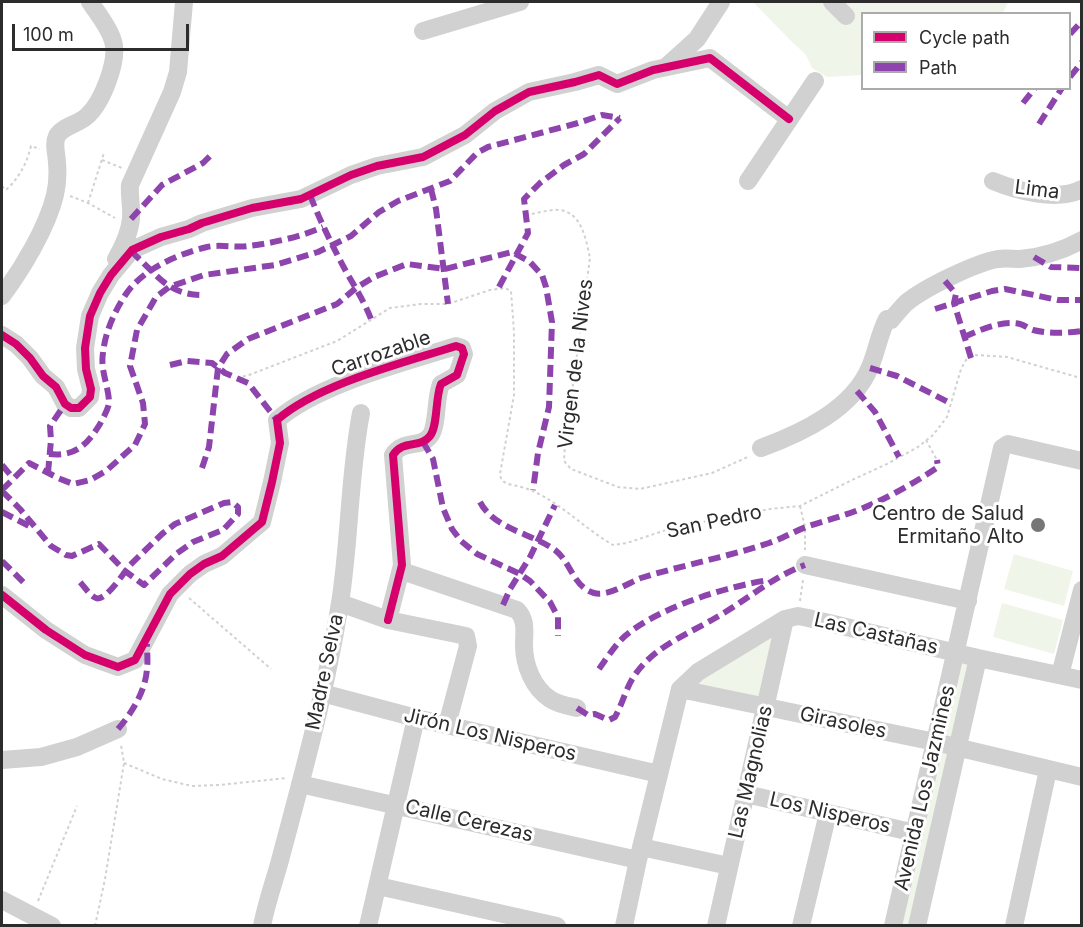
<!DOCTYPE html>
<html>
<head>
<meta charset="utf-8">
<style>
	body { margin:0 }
	#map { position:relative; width:1083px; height:927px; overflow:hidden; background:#fff; font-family:Inter,sans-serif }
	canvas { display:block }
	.frame { position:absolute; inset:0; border:3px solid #2c2c2c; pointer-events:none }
	.legend { position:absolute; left:861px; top:12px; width:210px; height:78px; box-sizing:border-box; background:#fff; border:2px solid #ababab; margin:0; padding:8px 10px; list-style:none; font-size:18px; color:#2c2c2c }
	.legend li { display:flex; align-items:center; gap:12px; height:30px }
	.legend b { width:30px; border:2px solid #ababab }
	.scale { position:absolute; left:12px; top:24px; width:177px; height:27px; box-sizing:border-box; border:3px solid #2c2c2c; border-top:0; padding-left:8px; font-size:18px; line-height:21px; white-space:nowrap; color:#2c2c2c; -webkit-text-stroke:4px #fff; paint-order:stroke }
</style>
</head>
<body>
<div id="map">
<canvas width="1083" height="927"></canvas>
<div class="frame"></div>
<ul class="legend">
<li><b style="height:8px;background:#d6006c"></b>Cycle path</li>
<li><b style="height:8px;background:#8e44ad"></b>Path</li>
</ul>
<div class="scale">100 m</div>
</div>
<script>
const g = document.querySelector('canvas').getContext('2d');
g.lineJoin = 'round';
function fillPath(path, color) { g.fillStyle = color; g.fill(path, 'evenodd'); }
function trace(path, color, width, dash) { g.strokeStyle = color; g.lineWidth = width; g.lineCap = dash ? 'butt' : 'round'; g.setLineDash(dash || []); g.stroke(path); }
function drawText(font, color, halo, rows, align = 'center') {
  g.font = font + ' Inter,sans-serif'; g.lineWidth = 6; g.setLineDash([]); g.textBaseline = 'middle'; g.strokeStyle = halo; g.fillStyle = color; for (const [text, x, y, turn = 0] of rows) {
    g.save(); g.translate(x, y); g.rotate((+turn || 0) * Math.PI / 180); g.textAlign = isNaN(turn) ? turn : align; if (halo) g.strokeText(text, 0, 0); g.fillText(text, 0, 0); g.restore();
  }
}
fillPath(new Path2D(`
	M753,2H1008L1003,13L862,14V75L827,77L812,68L806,55L789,39Z
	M1014,554L1073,571L1064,606L1004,589Z
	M1002,603L1063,620L1054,654L993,637Z
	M779,628L763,702L689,687Z
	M956,653L978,658L917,925L893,926Z`), '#f0f5ea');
trace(new Path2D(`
	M102,160L122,168
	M2,186L6,190C19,178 27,163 31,146L40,149
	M70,196L88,203L115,218
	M88,203L104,153
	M526,215C535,214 549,209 559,210C582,212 586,240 590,258L565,444L564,461L571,469L618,487L640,489L712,473L750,456
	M237,378L249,375L337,341L390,308L421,304H448L490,290L505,288L511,291L514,332V395L500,474C501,485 511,484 521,487C553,495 583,528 613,545L627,543L669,529L712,520L770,509L800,506L852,480L887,464L918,447L933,435L947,417L961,369L966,360L976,355L1007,357L1077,377
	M926,440L937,460
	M800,506L805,527V550
	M189,598L271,669
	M800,601L803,580
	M124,763L162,779L192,786L219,785L287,778
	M38,901L77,806
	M95,926L105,879L124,763L121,745`), '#d1d1d1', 2, [3, 3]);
trace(new Path2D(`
	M832,2L846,16
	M423,31L520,2
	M667,66L697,39L721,2
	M748,181L815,81
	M993,181C1017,191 1058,202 1082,189
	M116,259C123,247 130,232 131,218C132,207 129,196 130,185L172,92L178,72L184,2
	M2,296C22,269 47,228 55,195C57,186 58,173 57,163C57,155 53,144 57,136C63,126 79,124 87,116C102,103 119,60 113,41C109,27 98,14 90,2
	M2,335L16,344L30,358L43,376L56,387L65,404L71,408H79L90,397L91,389L86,369L85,348L90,316L100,293L111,275L132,250L161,237L189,229L202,223L252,208L301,199L351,175L377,166L423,157L465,135L495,111L529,92L575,82L599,75L617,84L653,70L710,58L789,119
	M761,448C802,433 853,409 870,367C877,351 879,334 887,319L891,320C896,314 901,308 906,303C924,288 975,263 998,259C1005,258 1013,259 1020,259C1041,257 1064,250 1082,240
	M805,565L968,601
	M402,571L517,610C527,620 524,632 524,645C524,665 533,688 550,699C557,704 568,706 577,708
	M2,595L46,630L85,655L118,667L135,660L170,594L190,574L204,564L222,556L262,522L272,482L280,443L277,420C318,384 403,363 456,346L462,348L464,354L457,375L441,384C435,398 438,426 430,436C420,449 403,439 393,455L402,565L388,620
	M340,603L388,620L466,636L468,646L447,725
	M1060,675L1082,590
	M680,689L935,742L1082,777
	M322,693L416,718L659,774
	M2,760L41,757L77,747L118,729
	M300,784L638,860
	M746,794L915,833
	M641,847L729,866
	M378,886L557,926
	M2,900L52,926
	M262,926C266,905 273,885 279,864C302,778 326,691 340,603C350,540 349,476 361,413
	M368,926L416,718
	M624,926L638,860L680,689L698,672L785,619L798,616L808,618L978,658L1082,680
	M716,926L785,619
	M801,926L828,813
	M893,926L1002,448L1008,444L1082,461
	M917,926L978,658
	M1014,926L1048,770`), '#d1d1d1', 18);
trace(new Path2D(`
	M1070,34L1082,21
	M1070,77L1082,62
	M1023,103L1035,88
	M1039,124L1062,88
	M431,189L436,209L448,304
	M310,195C319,218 329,239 340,260C350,280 363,298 371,319
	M131,219L162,185L203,163L213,153
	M132,250L135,255C158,276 169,295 202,295
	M1034,257L1051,267L1082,268
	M945,281L956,294L954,303L971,358
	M499,287L528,233L524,199L540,183L564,165L584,154L620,118
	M935,309L992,291L1005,289L1058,300H1082
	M964,337C980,330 1001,320 1020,324C1025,325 1029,329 1033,330C1049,334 1066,333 1082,331
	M170,365L187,361L212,363L225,373L248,383L277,420
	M870,368L897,376L952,404
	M857,391L875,412L899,457
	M423,442L433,459L443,508L452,529L461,541L477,554L520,574L530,581L550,602L558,617V636
	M49,454C75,457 87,445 100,424C103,418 108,410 109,403C109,387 100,370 103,353C105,333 114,312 126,294C143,269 178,254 207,247C220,244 235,248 248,246C270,244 303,236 323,227
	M2,465L13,478
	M202,468L209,447L218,368L227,354L248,339L337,304L356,288L374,277L407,264L445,269L512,252L530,262L542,275L546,287L552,322L549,407L538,453L533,490
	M48,473L51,440L50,426L65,404
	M2,490L29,463L58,478L73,484L90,480L106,471L135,445L145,424L143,403L130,366L137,330L156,297L169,287L204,275L275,265L318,252L351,236L379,212L398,201L450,181L477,153L488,147L578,123L602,115L620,118
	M2,491L20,509L51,546L66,555L72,556L99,544L125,571L144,585L176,554L193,542L223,530L238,514V507L232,502L224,503L175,524L162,534L129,566C124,573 105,602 96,598C90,596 84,586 79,581
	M480,502C494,529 531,533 555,550C571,562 573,587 594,593C608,597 628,583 641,578C683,565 727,557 769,543C781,539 793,532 806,527C817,523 829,520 841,516C874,506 910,486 938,467L937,460
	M2,512L31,527
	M2,561L27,586
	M503,605L510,589L530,557L555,505
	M599,669C607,658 615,645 625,636C657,608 728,586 769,580
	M577,708L588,715L595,714L609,720L615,717C623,703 627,684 637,672C656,646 690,633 717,617C747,600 772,577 805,565
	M118,729C132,713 146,690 147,668C148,660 147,652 147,644`), '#8e44ad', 6, [12, 6]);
trace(new Path2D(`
	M2,335L16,344L30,358L43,376L56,387L65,404L71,408H79L90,397L91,389L86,369L85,348L90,316L100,293L111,275L132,250L161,237L189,229L202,223L252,208L301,199L351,175L377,166L423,157L465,135L495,111L529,92L575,82L599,75L617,84L653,70L710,58L789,119
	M2,595L46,630L85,655L118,667L135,660L170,594L190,574L204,564L222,556L262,522L272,482L280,443L277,420C318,384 403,363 456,346L462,348L464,354L457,375L441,384C435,398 438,426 430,436C420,449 403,439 393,455L402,565L388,620`), '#d6006c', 8);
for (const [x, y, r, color] of [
	[1038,525,8,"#767676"]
]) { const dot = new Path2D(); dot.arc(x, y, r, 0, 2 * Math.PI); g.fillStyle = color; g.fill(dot); trace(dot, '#fff', 2); }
drawText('20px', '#2c2c2c', '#fff', [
	["Lima",1037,190,7],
	["Carrozable",381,354,-19],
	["Virgen de la Nives",576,364,-83],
	["San Pedro",714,522,-12],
	["Las Castañas",876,634,13],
	["Madre Selva",325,672,-78],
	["Girasoles",843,723,12],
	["Jirón Los Nisperos",490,735,13],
	["Las Magnolias",751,772,-77],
	["Avenida Los Jazmines",925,788,-77],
	["Los Nisperos",830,813,13],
	["Calle Cerezas",469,821,13]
]);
drawText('20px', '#2c2c2c', '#fff', [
	["Centro de Salud",1024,514],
	["Ermitaño Alto",1024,537]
], 'right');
</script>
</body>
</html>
